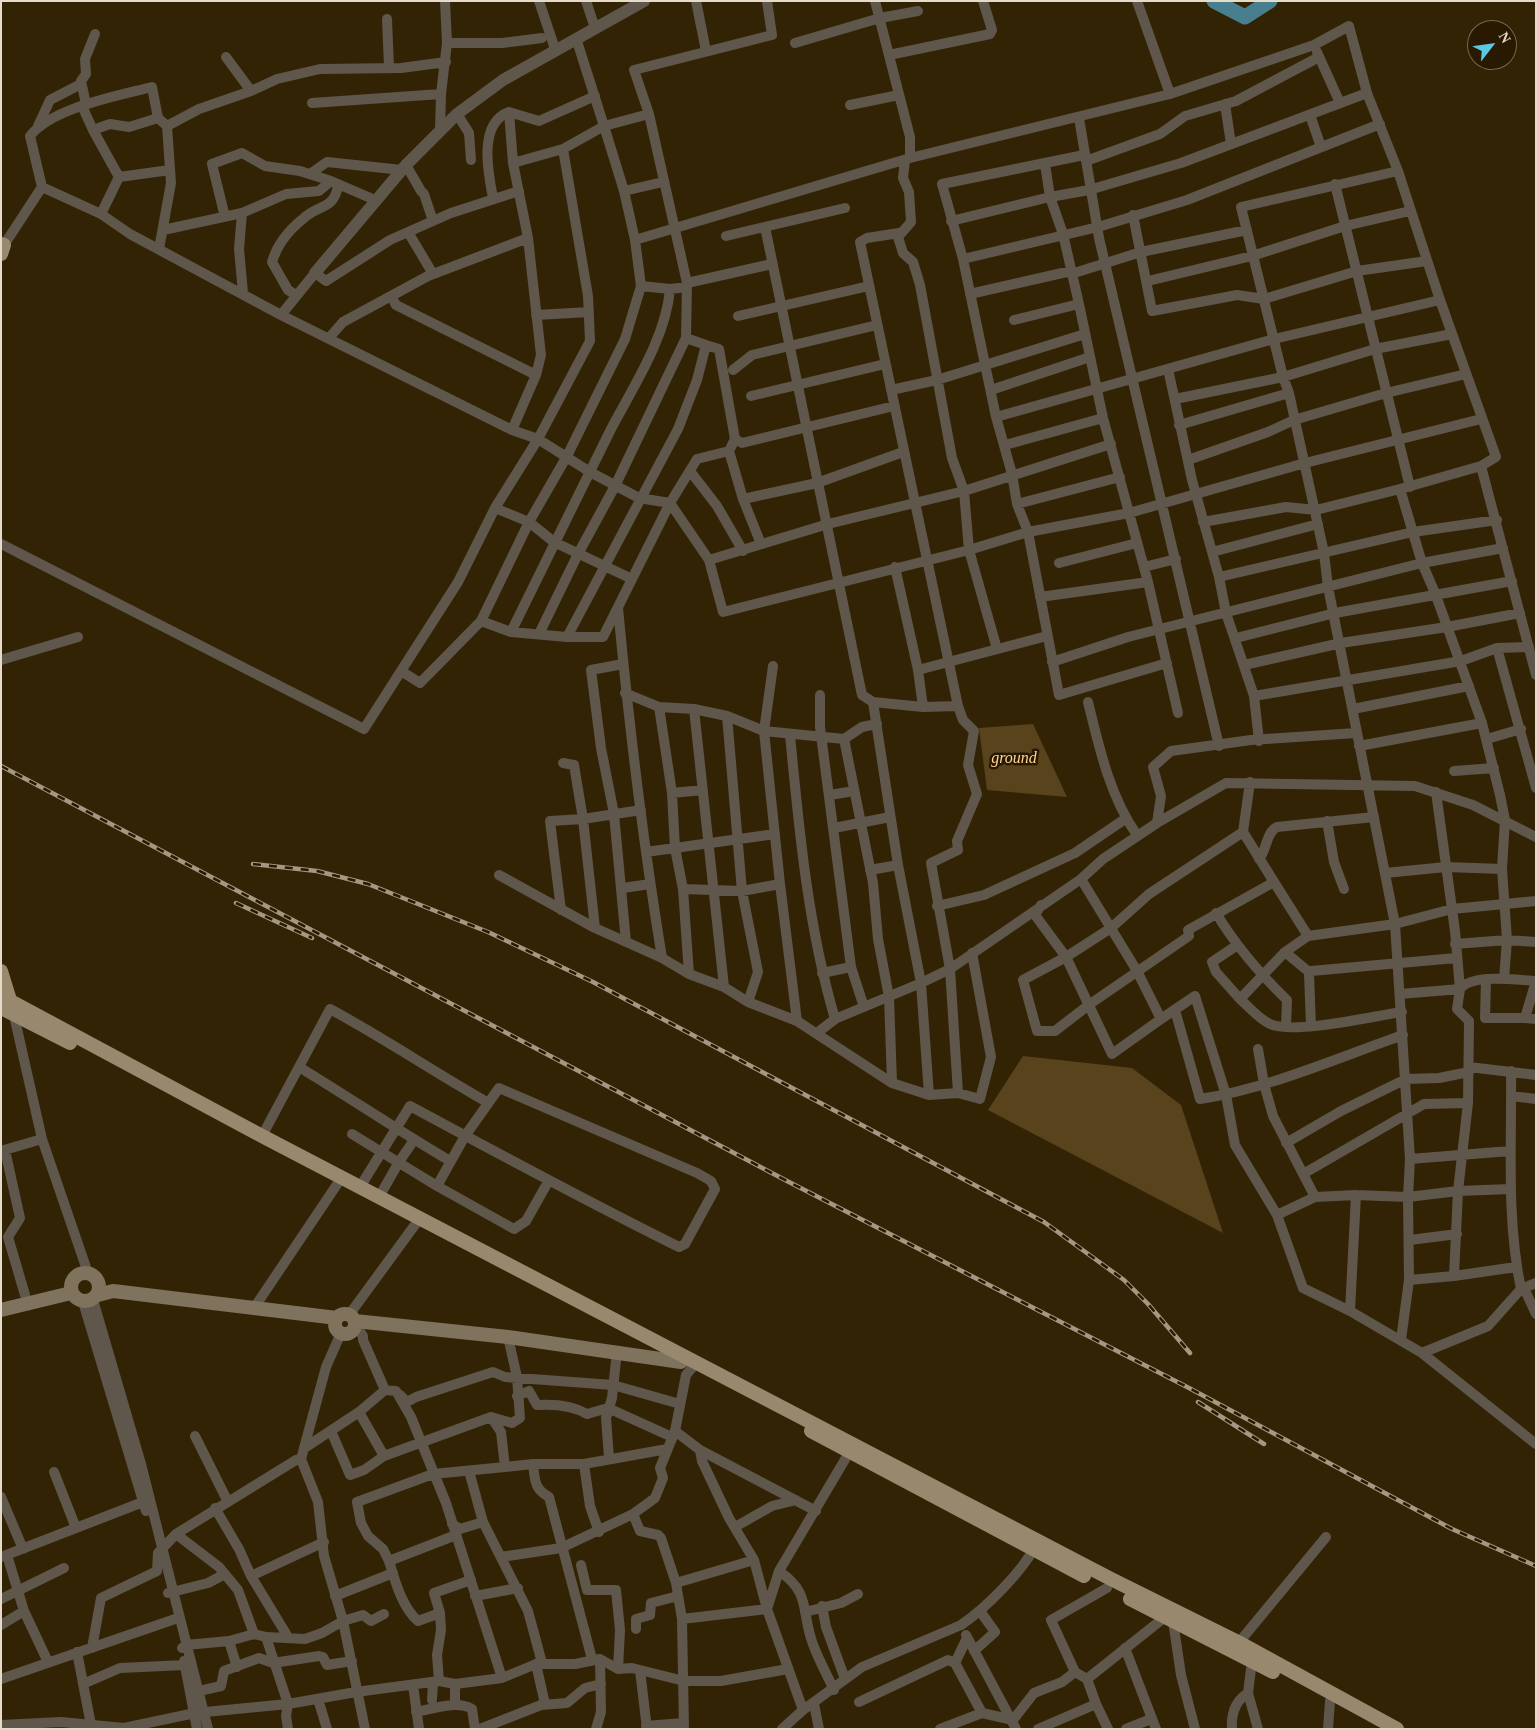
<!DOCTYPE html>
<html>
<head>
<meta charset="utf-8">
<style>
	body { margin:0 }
	#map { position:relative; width:1537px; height:1730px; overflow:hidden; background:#332305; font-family:Georgia,serif }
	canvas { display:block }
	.frame { position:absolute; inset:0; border:2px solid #e5dbca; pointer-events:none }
	.north { position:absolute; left:1467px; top:20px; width:50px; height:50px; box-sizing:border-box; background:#291900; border:1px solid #746751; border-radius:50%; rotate:60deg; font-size:14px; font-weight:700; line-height:20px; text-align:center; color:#e5dbca }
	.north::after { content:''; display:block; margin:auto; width:18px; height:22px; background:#5ac8e5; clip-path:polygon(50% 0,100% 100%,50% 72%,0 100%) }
</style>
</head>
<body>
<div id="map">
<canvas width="1537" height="1730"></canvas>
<div class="frame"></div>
<div class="north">N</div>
</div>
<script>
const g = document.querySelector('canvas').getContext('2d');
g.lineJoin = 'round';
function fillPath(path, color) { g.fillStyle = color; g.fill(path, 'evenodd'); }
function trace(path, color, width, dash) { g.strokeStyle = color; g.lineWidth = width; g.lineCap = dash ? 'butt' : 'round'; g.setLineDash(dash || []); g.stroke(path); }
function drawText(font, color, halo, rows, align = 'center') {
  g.font = font + ' Georgia,serif'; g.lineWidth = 5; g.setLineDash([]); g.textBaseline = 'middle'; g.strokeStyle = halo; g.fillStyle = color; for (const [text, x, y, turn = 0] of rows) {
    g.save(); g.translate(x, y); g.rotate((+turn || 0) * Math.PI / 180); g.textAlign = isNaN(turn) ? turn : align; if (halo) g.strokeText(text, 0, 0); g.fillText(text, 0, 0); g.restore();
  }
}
fillPath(new Path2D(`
	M1033,724L1067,797L987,790L979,728Z
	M1023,1056L1132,1068L1181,1105L1223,1233L988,1110Z`), '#59431d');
trace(new Path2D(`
	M1214,1L1245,17L1270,1`), '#477f8f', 15);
trace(new Path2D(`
	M539,1L555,49
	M586,1L595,28
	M696,1L706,51
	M875,1L910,137V158
	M1137,1L1170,94
	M387,19L389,67
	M447,43H502L542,38
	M795,43L880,18L918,11
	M1317,52L1340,103
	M889,55L990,34L992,30L983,1
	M226,57L251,91
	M312,103L441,94
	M86,104L81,81L86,74L85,59L95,34
	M1225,104L1231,144
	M850,105L899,95
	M82,106L93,130L110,124L129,127L158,118
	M509,112L539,121L595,96
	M457,114L469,133L471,160
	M649,114L634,70L772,35L767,1
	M1310,115L1321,147
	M1079,118L1099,238L1219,746
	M38,126L50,100L81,84
	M167,126L199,109L251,91L277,79L320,69L401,68L446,62
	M93,130L119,177
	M440,130L441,94L447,43L445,1
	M1084,155L942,184L963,259L996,417L1012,474L1017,504L1028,532L1059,695L1167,663
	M905,160L903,178L909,192L911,222L898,237L903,253L913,262L920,285L952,458L964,491L969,550L997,649
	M1086,161L1160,134L1185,116L1236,101L1319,57
	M1045,164L1050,197L1063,234L1079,304L1103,418L1148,582L1178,713
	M406,165L421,191L424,194L433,221
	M1398,171L1241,207L1283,377L1289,393L1324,553L1328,587L1395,924L1410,1159L1408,1197L1409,1280L1401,1340
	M310,174L327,162L402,170
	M1335,184L1410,487
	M624,191L663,182
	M493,198C488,173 478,123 509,112L513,163
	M242,213L239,249L243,293
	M101,214L119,177L170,170
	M1133,215L1152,311L1237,295L1264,299L1357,271L1427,261
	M225,217L212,164L242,153L265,166L300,171L331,181
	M951,221L1050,197L1089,190L1181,163L1367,93
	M765,227L862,695L873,702L898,865L921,983L929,1095
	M163,230L242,213L286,194L319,191L331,181L375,200
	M408,232L433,274
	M899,233L867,238L860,242L958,706L963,720L974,731L968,765L977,794L957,841L958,850L931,863L950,969L958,1093
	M726,236L845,208
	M635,240L910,158L1170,94L1314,45L1349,26L1367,93L1398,171L1440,300L1496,457L1481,466L1400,489L1316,510L1286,507L1203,522
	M4,245L42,187
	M159,249L171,183L167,126L158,118L152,87C117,96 52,108 30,136L42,187L101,214L130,234L281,315L315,273L326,281L390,240L451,213L519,191
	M963,259L1098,227L1187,200L1380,124
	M1071,274L1141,252L1247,230
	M1148,281L1252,256L1345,226L1410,211
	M687,283L772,264
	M641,286L670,289L687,287
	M970,294L1071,271
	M296,295L288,290L272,262C277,245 290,229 304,218C319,204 335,210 338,184
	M391,296L396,305L536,375
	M281,315L512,430L538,439L590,472L639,498L670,503L603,637H567L511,632L481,621L420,683L401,671L458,582L495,508L538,439L590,341L588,296L563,149L604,126L624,191L635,240L641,286L625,339L567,456L529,522L481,621
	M536,315L589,312
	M738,316L869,286
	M1014,320L1079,304
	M329,338L343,322L428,276L528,238
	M706,345L719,349L735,439
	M1168,369L1192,480L1219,577L1226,613L1254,696L1259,741
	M733,370L752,355L877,325
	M891,390L937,380L1085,334
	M991,390L1090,357
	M751,396L885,364
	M1175,399L1283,377L1375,349L1452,334
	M894,406L742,443L735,439L729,451L697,459L670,503L709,560L723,612L969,550L1028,532L1129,513L1305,463L1481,419
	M996,417L1274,339L1440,300
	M1179,425L1289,393
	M512,430L536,375L541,355L528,238L513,163L563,149
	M1005,445L1103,418
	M729,451L743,499L817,483L903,452
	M1188,460L1268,432L1294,420L1386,393L1466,374
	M1481,466L1536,675
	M690,471L717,506L743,551
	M1400,489L1422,563L1435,593L1482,723L1500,795L1505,820L1502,869L1507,940L1504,979
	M743,499L761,544
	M1017,504L1120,477
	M495,508L529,522L554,542L632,579
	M1,544L364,729L401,671
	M1212,552L1318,524
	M709,560L828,524L964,491L1111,444
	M1059,563L1137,543
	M895,567L918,670L923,707
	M1144,567L1176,559
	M1219,577L1413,532L1497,520
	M1040,597L1148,582
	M618,608C629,725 643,842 662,958
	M511,632C544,564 578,497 611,429C633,387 666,338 670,289
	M539,634L578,554L615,486L686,338L687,283L649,114L604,126L576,38
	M567,637L678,429L697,380L706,345L686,338
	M1236,638L1335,613L1512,581
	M1497,648L1529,647
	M1,660L78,637
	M1052,662L1128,637L1422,563L1503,548
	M623,664L591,670L601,748L614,814L626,942
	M1244,665L1341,643L1447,627L1520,613
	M773,666L764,731L780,884L797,1021
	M918,670L1047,636
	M625,693L659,707L694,709L727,716L764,731L844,739
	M820,695V727L851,967L864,1007
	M1254,696L1461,661L1497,648L1536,788
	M873,702L923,707L958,706
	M1088,702C1099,747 1110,797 1137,835
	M659,707L672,793L675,848L683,889L689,974
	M694,709L724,987
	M1353,709L1469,686
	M727,716L742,891L758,972L748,1002
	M877,724L862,727L844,739L873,883L878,939L889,997L892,1083
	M790,735C799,830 808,927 835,1019
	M1487,739L1521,729
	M1359,746L1482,723
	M563,763L574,765L583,819L595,928
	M1454,771L1494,768
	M1250,782L1243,832L1274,882
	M1436,792L1455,931L1460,989L1457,1009L1469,1021L1468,1103L1458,1191L1454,1276L1516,1267
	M672,793L703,790
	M830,795L854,791
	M1327,821L1334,862L1344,889
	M1157,823L1226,783L1415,786L1473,805L1536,837
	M834,828L890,817
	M1243,832L1149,894L1111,928L1066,957L1023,980L1037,1031H1055L1090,1004L1189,936L1188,930L1274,882L1308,936
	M646,852L775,834
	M1259,859C1267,850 1266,832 1277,827L1374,817
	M870,870L898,865
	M1385,873L1446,867L1502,869
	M499,875L595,928L662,958L689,974L724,987L748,1002L797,1021L892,1083L929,1095L958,1093L980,1099L991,1057L972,953
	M623,888L650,884
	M683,889L742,891L780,884
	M1041,905L1035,915L1066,957L1112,1054L1161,1019L1137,971L1081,879
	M937,906L984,895L1075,853L1125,819
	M561,910L550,821L583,819L641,810
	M1216,913C1236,946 1259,973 1287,1000L1286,1026
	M1455,944L1507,940L1536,942
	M1236,946L1212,962L1216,972L1240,999
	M1285,952L1309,972
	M822,973L851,967
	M1486,979L1485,1018H1525
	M1536,981L1525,1018L1536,1019
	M1400,994L1460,989C1473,973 1516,980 1536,981
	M1175,1010L1200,1099C1270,1088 1337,1058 1403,1035
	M13,1011L42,1139L88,1273
	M1402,1012C1373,1016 1294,1035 1270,1024C1259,1019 1249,1007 1240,999L1285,952L1308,936L1395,924L1452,909L1536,901
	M1161,1019L1195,996L1226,1095L1235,1145L1277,1215L1303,1288L1350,1311L1422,1353L1536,1444
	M1311,1026L1309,974L1311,971L1456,958
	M817,1033L835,1019L921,983L950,969L1081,879L1103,859L1157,823L1161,796L1153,767L1171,751L1251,740L1356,733
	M1258,1049L1264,1084L1273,1116L1315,1197L1356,1195L1408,1197L1458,1191L1511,1189
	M299,1067C350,1098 399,1131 450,1161
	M1469,1067L1536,1075
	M1511,1071C1512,1144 1506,1217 1521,1289
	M1511,1096L1536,1099
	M352,1134L437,1186L514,1229L526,1221L548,1182
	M262,1136L330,1009C384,1038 434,1072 487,1102
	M1286,1143L1341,1111L1406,1079L1439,1078L1469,1072
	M5,1150L20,1218L8,1237L25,1295
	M1,1151L42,1139
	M1410,1159L1510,1151
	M1303,1174L1424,1104L1468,1103
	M360,1187L410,1106C499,1154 588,1202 679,1247L685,1244L715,1189L711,1181L697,1173L499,1088L465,1136L437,1186
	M379,1197L399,1162L414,1140
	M1277,1215L1315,1197
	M1410,1240L1457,1234
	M1409,1280L1454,1276
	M1524,1288L1536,1314
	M93,1300L141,1464L208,1729
	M83,1302L146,1511
	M254,1308L342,1177
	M1350,1311L1356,1195
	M349,1315L420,1218
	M355,1325L363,1336V1340L385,1390
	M341,1333L326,1367L301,1459L318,1502L324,1556L343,1621L365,1729
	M508,1337L517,1377L520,1418L512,1423L491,1417L501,1432L505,1467L533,1464C535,1480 534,1489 549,1497L592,1659
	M1422,1353L1488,1326L1521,1289L1536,1283
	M400,1395L407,1402L416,1397L493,1372L505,1377L613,1385L680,1404
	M517,1396L529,1391L537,1405C554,1404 572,1405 587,1414L608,1408L672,1437
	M331,1431L350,1475L364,1470L384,1456L359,1412
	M675,1431L700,1450L816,1511
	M195,1436L228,1502
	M306,1447L359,1412L385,1390L396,1391L411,1417L446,1503L502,1678L536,1664H575L600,1659L618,1669L632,1668L684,1681H721L788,1669
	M700,1450L702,1461L729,1518L754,1560L767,1609L803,1710
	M384,1456L491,1417
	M609,1458L606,1418L612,1398L617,1351
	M533,1464H584L667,1449
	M584,1464L590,1506L599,1532
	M469,1471L483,1522L528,1611L542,1663
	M54,1472L76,1528
	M1,1497L23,1549
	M215,1508L239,1549L251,1576L288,1637
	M633,1514L640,1531L658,1535L661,1538L676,1583L682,1619
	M452,1524L460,1529L483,1522
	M735,1527L772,1506L796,1500
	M176,1534L219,1567L238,1590L254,1634L266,1637L288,1704L286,1716L288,1729
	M7,1555L24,1611
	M1,1557L143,1502
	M501,1557L561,1548L633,1514L655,1498L663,1478L660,1468L675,1431L686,1375L697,1362
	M389,1561L383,1549L368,1536L361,1523L357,1502L433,1474L505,1467
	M581,1565L587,1590H616L620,1630L618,1669
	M779,1571C808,1591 802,1605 810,1635C815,1654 826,1672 834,1690
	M251,1576L324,1542
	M676,1583L754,1560
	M168,1593L208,1583L225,1574
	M335,1596L393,1573
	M475,1596L518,1588
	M1,1599L64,1568
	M822,1606L826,1627L845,1679
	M805,1612L841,1603L858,1594
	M440,1613L418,1621C402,1607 395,1581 389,1561L456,1535
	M1173,1621L1181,1675L1195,1729
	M1,1625L24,1611L48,1662
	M636,1629V1619L650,1615L651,1603L678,1596
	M966,1635L1016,1729
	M266,1637L305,1639L322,1633L343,1621L363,1615L371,1621L384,1614
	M229,1641L237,1667
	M1236,1646L1326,1537
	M92,1648L101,1598L157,1571L158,1553L176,1534L296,1460L301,1459
	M182,1648L186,1645L229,1641L254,1634
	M1125,1648L1156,1729
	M974,1651L995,1632L980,1611
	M77,1652L91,1725
	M184,1661L197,1729
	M955,1663L982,1713
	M536,1664L545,1704
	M640,1670L647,1729
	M1075,1672L1051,1620L1107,1588
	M1,1679L175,1619
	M1087,1679L1165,1617
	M439,1681L437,1655L441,1630L440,1613L434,1593L471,1580
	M83,1684L120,1668L185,1665
	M413,1685L419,1729
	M199,1691L221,1686L224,1671L259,1658L273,1663L319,1656L323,1657L327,1665L352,1661
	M1248,1693L1258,1729
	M318,1699L327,1729
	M432,1700L433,1682
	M859,1702L948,1660L955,1663L967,1638
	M814,1704L819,1729
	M1096,1704L1108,1729
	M455,1705V1684
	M416,1712C433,1709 457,1700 472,1709L475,1729
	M1,1725L61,1722L124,1728L195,1713L288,1704L356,1692L439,1681L455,1684L502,1678
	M646,1726L683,1723
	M480,1729L541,1705L567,1703L585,1688L601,1684
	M596,1729L601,1712L600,1659
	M684,1729L682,1619L767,1609L779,1571L853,1446
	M782,1729L803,1710L862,1667L961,1625C986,1608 1022,1572 1036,1545
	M940,1729L982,1713L1013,1720L1034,1693L1062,1682L1075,1672L1087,1679L1096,1704L1038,1729
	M1126,1729L1151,1719
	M1232,1729C1231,1714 1235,1701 1248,1693L1252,1661
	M1328,1729L1330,1701`), '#5f574b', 10);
trace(new Path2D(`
	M315,273L406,165L457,114L503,80L644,1`), '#5f574b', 12);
trace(new Path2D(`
	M71 1287a14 14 0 1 1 28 0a14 14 0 1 1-28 0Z
	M98,1295L113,1291L337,1318
	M1,1310L71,1293
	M335 1324a10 10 0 1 1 20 0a10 10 0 1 1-20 0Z
	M355,1321L508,1337L681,1362`), '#7f735e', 14);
trace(new Path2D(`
	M1,244L4,245L1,254
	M1,971L10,1000
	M1,996L262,1136L1111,1579L1238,1642L1397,1729
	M1,1008L70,1043
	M811,1431L1084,1576
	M1130,1599L1273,1672`), '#98886d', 14);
const rail = new Path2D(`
	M1,766L787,1181L1189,1388L1452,1529L1536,1566
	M253,864L317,871L368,884L488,932L593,982L1044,1222L1124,1280L1148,1304L1190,1353
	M236,903L312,938
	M1198,1402L1264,1444`);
trace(rail, '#a49882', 4.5);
trace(rail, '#291900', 2.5, [8]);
drawText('italic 16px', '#ffd695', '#291900', [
	["ground",1014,759]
]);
</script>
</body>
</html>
